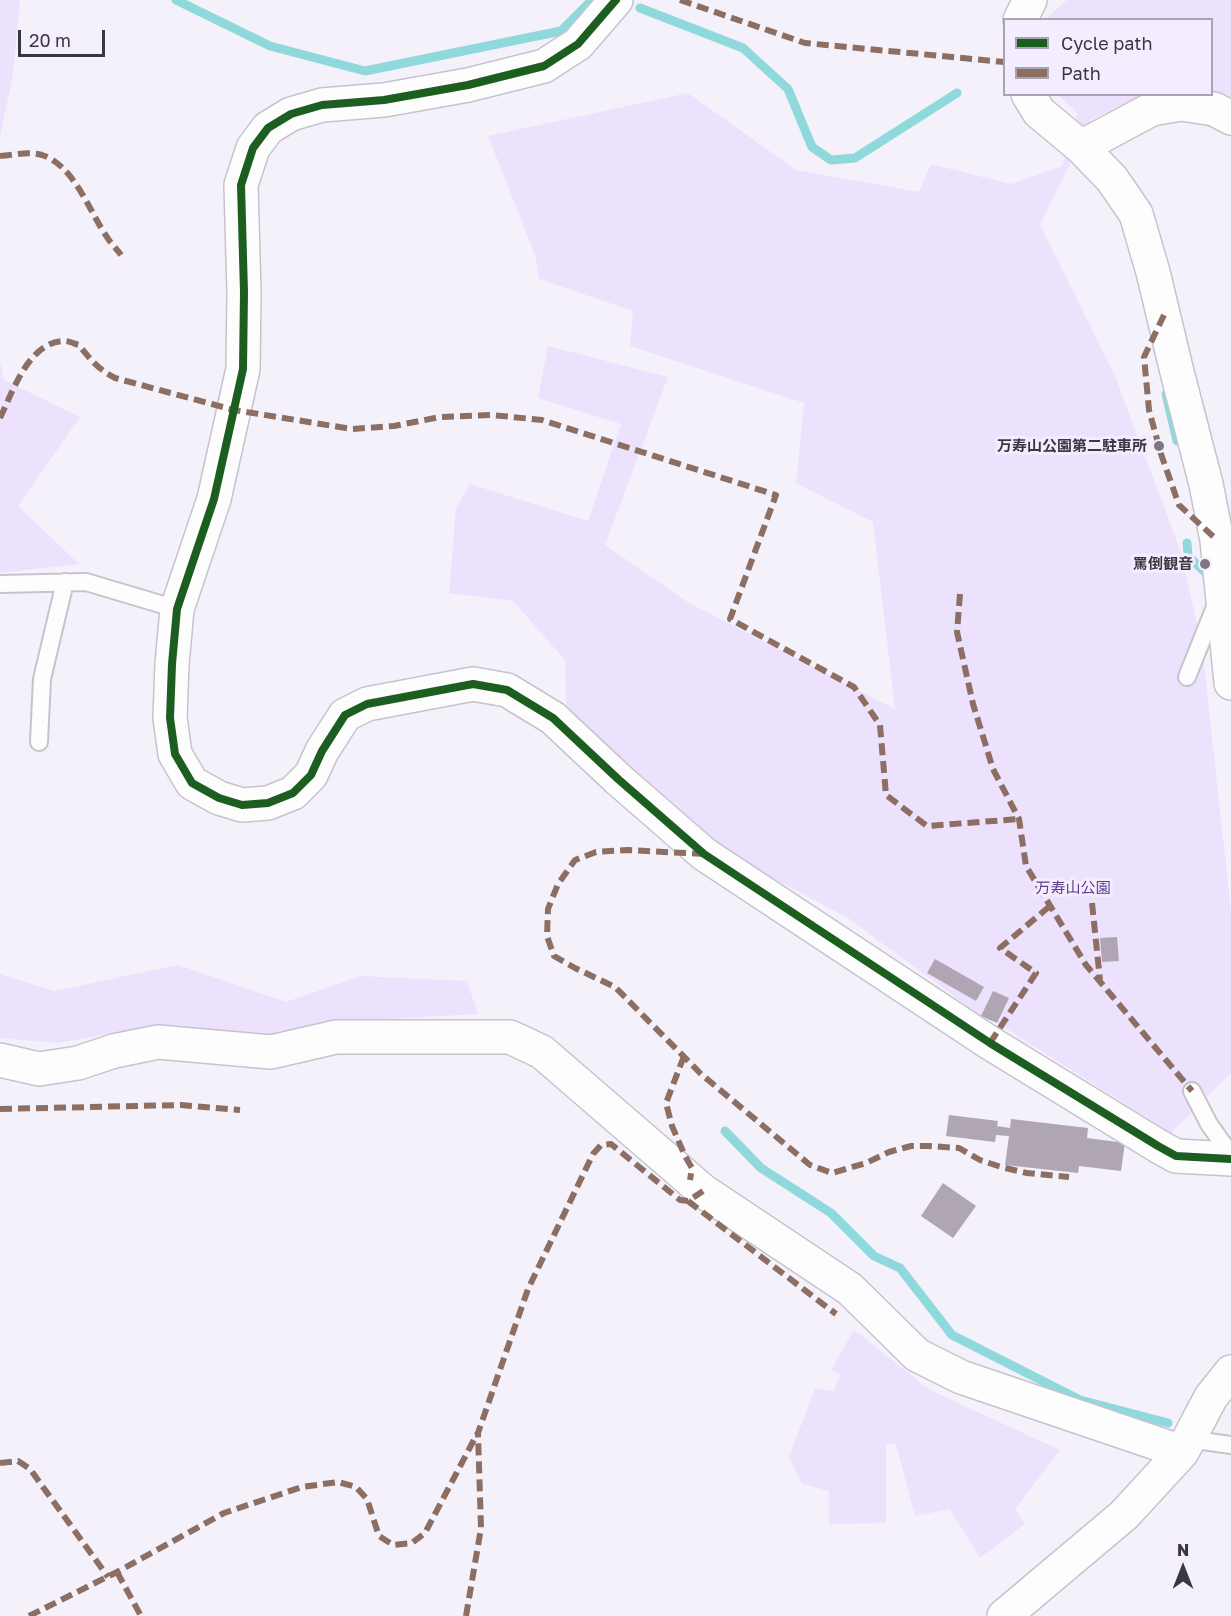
<!DOCTYPE html>
<html>
<head>
<meta charset="utf-8">
<style>
	body { margin:0 }
	#map { position:relative; width:1231px; height:1616px; overflow:hidden; background:#f4f1fb; font-family:"Golos Text",sans-serif }
	canvas { display:block }
	.legend { position:absolute; left:1003px; top:18px; width:210px; height:78px; box-sizing:border-box; background:#f3edff; border:2px solid #a9a4b3; margin:0; padding:8px 10px; list-style:none; font-size:18px; color:#3b3742 }
	.legend li { display:flex; align-items:center; gap:12px; height:30px }
	.legend b { width:30px; border:2px solid #a9a4b3 }
	.north { position:absolute; left:1153px; top:1538px; width:60px; height:60px; -webkit-text-stroke:4px #f3edff; paint-order:stroke; rotate:0deg; font-size:16px; font-weight:700; line-height:24px; text-align:center; color:#3b3742 }
	.north::after { content:''; display:block; margin:auto; width:21px; height:27px; background:#3b3742; clip-path:polygon(50% 0,100% 100%,50% 72%,0 100%) }
	.scale { position:absolute; left:18px; top:30px; width:87px; height:27px; box-sizing:border-box; border:3px solid #3b3742; border-top:0; padding-left:8px; font-size:18px; line-height:21px; white-space:nowrap; color:#3b3742; -webkit-text-stroke:4px #f3edff; paint-order:stroke }
</style>
</head>
<body>
<div id="map">
<canvas width="1231" height="1616"></canvas>
<ul class="legend">
<li><b style="height:8px;background:#1b5e20"></b>Cycle path</li>
<li><b style="height:8px;background:#8d6e63"></b>Path</li>
</ul>
<div class="north">N</div>
<div class="scale">20 m</div>
</div>
<script>
const g = document.querySelector('canvas').getContext('2d');
g.lineJoin = 'round';
function fillPath(path, color) { g.fillStyle = color; g.fill(path, 'evenodd'); }
function trace(path, color, width, dash) { g.strokeStyle = color; g.lineWidth = width; g.lineCap = dash ? 'butt' : 'round'; g.setLineDash(dash || []); g.stroke(path); }
function drawText(font, color, halo, rows, align = 'center') {
  g.font = font + ' "Golos Text","Noto Sans JP",sans-serif'; g.lineWidth = 6; g.setLineDash([]); g.textBaseline = 'middle'; g.strokeStyle = halo; g.fillStyle = color; for (const [text, x, y, turn = 0] of rows) {
    g.save(); g.translate(x, y); g.rotate((+turn || 0) * Math.PI / 180); g.textAlign = isNaN(turn) ? turn : align; if (halo) g.strokeText(text, 0, 0); g.fillText(text, 0, 0); g.restore();
  }
}
fillPath(new Path2D(`
	M0,0H20L13,74L0,137Z
	M1067,0H1231V101L1212,94V20H1047L1048,17Z
	M688,93L796,170L919,192L931,164L1011,184L1062,166L1077,113L1058,95H1141L1091,120L1040,225L1115,376L1181,552L1202,646L1231,911V1073L1171,1133L997,1023L981,1016L848,918L707,843L566,706L565,660L513,601L449,593L456,508L470,484L588,521L621,424L538,398L548,346L668,377L605,545L689,603L895,709L873,522L796,483L804,403L630,346L633,311L539,279L535,255L488,136Z
	M0,361L4,380L80,417L18,506L79,564L0,573Z
	M178,965L286,1002L361,976L467,981L478,1014L334,1022L273,1039L148,1027L58,1043L0,1038V974L54,991Z
	M854,1330L930,1390L1060,1450L1015,1509L1025,1524L980,1558L950,1509L915,1516L896,1444H886V1523L829,1524V1491L802,1484L789,1457L815,1388L833,1391L841,1375L831,1370Z`), '#ece2fd');
trace(new Path2D(`
	M176,0L270,46L365,71L561,31L592,0
	M640,8L743,48L788,89L812,147L831,160L855,158L957,93
	M1166,394L1177,441
	M1187,543L1188,556L1206,573
	M725,1131L761,1168L831,1213L874,1256L900,1268L952,1335L1080,1400L1168,1423`), '#8fd8dc', 9);
fillPath(new Path2D(`
	M1117,937L1119,961L1102,962L1100,938Z
	M935,959L984,987L976,1001L927,973Z
	M993,991L1009,998L997,1023L981,1016Z
	M949,1115L998,1121L997,1126L1010,1128L1011,1119L1088,1128L1087,1138L1125,1143L1121,1171L1079,1166L1078,1173L1005,1165L1009,1136L996,1135L995,1142L946,1136Z
	M943,1183L976,1206L953,1238L921,1216Z`), '#b0a5b3');
const lane = new Path2D(`
	M0,584L86,582L177,609
	M1187,677L1217,602
	M39,742L42,679L65,582
	M1192,1091L1209,1124L1231,1155
	M1189,1439L1231,1445`);
const street = new Path2D(`
	M616,0L578,44L544,66L468,85L384,100L322,105L291,114L268,128L253,148L241,185L244,292L243,369L214,499L177,609L172,664L170,718L175,754L192,783L219,798L242,805L268,803L293,793L311,775L322,751L345,715L367,704L473,684L507,690L553,718L618,779L704,854L990,1043L1158,1146L1176,1156L1231,1159
	M1020,20L1030,0
	M1028,94L1039,112L1081,147L1112,179L1136,214L1153,272L1177,372L1206,484L1217,540L1231,683
	M1081,147L1152,109L1181,104L1214,109L1231,118
	M0,1060L39,1069L78,1063L114,1051L158,1042L271,1052L336,1037H510L542,1052L703,1191L850,1289L917,1355L961,1377L1182,1452
	M1004,1616L1124,1515L1182,1452L1211,1397L1231,1372`);
trace(lane, '#c7c3cd', 20);
trace(street, '#c7c3cd', 36);
trace(lane, '#fdfdfe', 16);
trace(street, '#fdfdfe', 33);
trace(new Path2D(`
	M680,0L805,43L1004,62
	M0,156C14,155 28,151 42,155C74,165 89,211 107,237C111,244 117,249 121,255
	M1164,315L1144,357L1149,410L1161,454L1179,505L1217,540
	M0,418C13,391 29,341 65,341C69,341 75,344 79,345C90,359 99,370 115,378L234,410L352,429L394,426L440,417L492,415L542,420L776,495L730,619L854,687L880,725L886,795L927,826L1019,819
	M960,594L957,632L973,704L993,769L1019,819L1026,866L1086,965L1192,1091
	M704,854L627,850L596,852L575,860L558,884L548,909L547,936L554,956L575,968L615,987L701,1074L810,1165L832,1173L866,1163L889,1152L911,1146H929L959,1148L980,1160L1001,1167L1027,1173L1069,1177
	M1092,903L1100,980
	M990,1043L1036,973L1000,948L1050,906
	M684,1056L666,1103L672,1126L685,1156L692,1168L690,1180
	M0,1109L181,1105L240,1110
	M688,1201L836,1314
	M0,1463L18,1461L30,1469L108,1577
	M117,1572L141,1616
	M29,1616L117,1572L224,1513L302,1487L338,1482L356,1487L367,1499L379,1536L393,1545L412,1543L425,1533L477,1434
	M466,1616L481,1528L478,1433L528,1289L593,1154L601,1145L611,1144L680,1200L688,1201L703,1191`), '#8d6e63', 6, [12, 6]);
trace(new Path2D(`
	M616,0L578,44L544,66L468,85L384,100L322,105L291,114L268,128L253,148L241,185L244,292L243,369L214,499L177,609L172,664L170,718L175,754L192,783L219,798L242,805L268,803L293,793L311,775L322,751L345,715L367,704L473,684L507,690L553,718L618,779L704,854L990,1043L1158,1146L1176,1156L1231,1159`), '#1b5e20', 8);
for (const [x, y, r, color] of [
	[1159,446,6,"#7c7883"],
	[1205,564,6,"#7c7883"]
]) { const dot = new Path2D(); dot.arc(x, y, r, 0, 2 * Math.PI); g.fillStyle = color; g.fill(dot); trace(dot, '#f3edff', 2); }
drawText('bold 15px', '#3b3742', '#f3edff', [
	["万寿山公園第二駐車所",1147,446],
	["罵倒観音",1193,564]
], 'right');
drawText('15px', '#5e3c8a', '#f3edff', [
	["万寿山公園",1073,888]
]);
</script>
</body>
</html>
